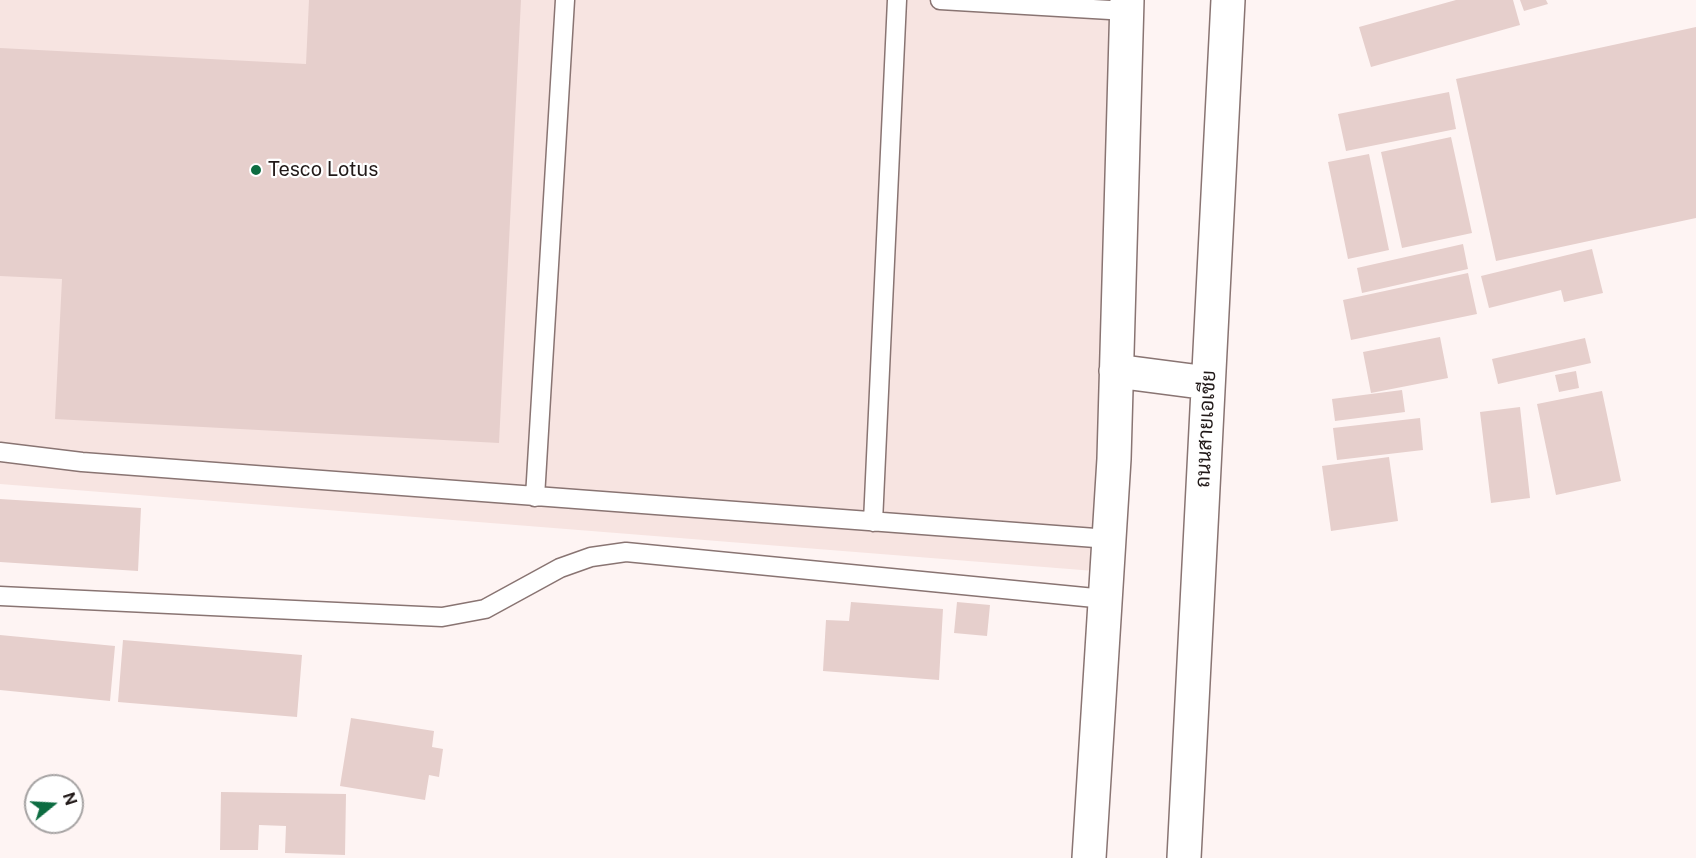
<!DOCTYPE html>
<html>
<head>
<meta charset="utf-8">
<style>
	body { margin:0 }
	#map { position:relative; width:1696px; height:858px; overflow:hidden; background:#fef4f3; font-family:"Public Sans",sans-serif }
	canvas { display:block }
	.north { position:absolute; left:24px; top:774px; width:60px; height:60px; box-sizing:border-box; background:#fff; border:2px solid #a6a3a3; border-radius:50%; rotate:72deg; font-size:16px; font-weight:700; line-height:24px; text-align:center; color:#211918 }
	.north::after { content:''; display:block; margin:auto; width:21px; height:27px; background:#0d6c41; clip-path:polygon(50% 0,100% 100%,50% 72%,0 100%) }
</style>
</head>
<body>
<div id="map">
<canvas width="1696" height="858"></canvas>
<div class="north">N</div>
</div>
<script>
const g = document.querySelector('canvas').getContext('2d');
g.lineJoin = 'round';
function fillPath(path, color) { g.fillStyle = color; g.fill(path, 'evenodd'); }
function trace(path, color, width, dash) { g.strokeStyle = color; g.lineWidth = width; g.lineCap = dash ? 'butt' : 'round'; g.setLineDash(dash || []); g.stroke(path); }
function drawText(font, color, halo, rows, align = 'center') {
  g.font = font + ' "Public Sans",Sarabun,sans-serif'; g.lineWidth = 4.5; g.setLineDash([]); g.textBaseline = 'middle'; g.strokeStyle = halo; g.fillStyle = color; for (const [text, x, y, turn = 0] of rows) {
    g.save(); g.translate(x, y); g.rotate((+turn || 0) * Math.PI / 180); g.textAlign = isNaN(turn) ? turn : align; if (halo) g.strokeText(text, 0, 0); g.fillText(text, 0, 0); g.restore();
  }
}
fillPath(new Path2D(`
	M0,0H1128L1107,572L0,484Z`), '#f7e4e1');
fillPath(new Path2D(`
	M309,0H521L499,443L55,419L62,279L0,276V48L306,64Z
	M1456,0H1513L1520,25L1371,67L1359,27Z
	M1520,0H1546L1548,4L1524,11Z
	M1696,27V218L1496,261L1456,79Z
	M1449,92L1456,129L1346,151L1338,114Z
	M1451,137L1472,233L1402,248L1381,152Z
	M1369,154L1389,250L1348,259L1328,162Z
	M1463,244L1468,269L1362,293L1357,268Z
	M1592,249L1603,293L1564,302L1561,290L1489,308L1481,276Z
	M1468,273L1477,314L1351,340L1343,300Z
	M1440,337L1448,378L1371,393L1363,352Z
	M1585,338L1591,363L1498,384L1492,359Z
	M1576,371L1579,388L1559,392L1555,375Z
	M1402,390L1405,412L1335,421L1332,399Z
	M1602,391L1621,481L1556,495L1537,404Z
	M1520,407L1530,498L1491,503L1480,412Z
	M1420,418L1423,450L1337,460L1333,428Z
	M1389,457L1398,521L1331,531L1322,466Z
	M0,499L141,508L138,571L0,562Z
	M851,602L943,609L939,680L823,671L826,620L849,621Z
	M957,602L990,605L987,636L954,633Z
	M0,635L115,646L110,701L0,690Z
	M123,640L302,655L297,717L118,702Z
	M351,718L434,731L432,747L443,749L439,777L429,775L425,800L340,786Z
	M221,792L346,794L345,855L285,853L286,826L259,825L258,850H220Z`), '#e6cfcc');
const service = new Path2D(`
	M940,0L1127,11
	M0,452L82,462L1109,539
	M535,497L565,0
	M873,522L897,0
	M0,596L442,617L485,609L560,568L591,557L626,552L1105,599`);
const trunk = new Path2D(`
	M1116,371L1208,383
	M1089,858L1114,459L1127,0
	M1184,858L1228,0`);
trace(service, '#897472', 21);
trace(trunk, '#897472', 36);
trace(service, '#fff', 18);
trace(trunk, '#fff', 33);
for (const [x, y, r, color] of [
	[256,170,6,"#0d6c41"]
]) { const dot = new Path2D(); dot.arc(x, y, r, 0, 2 * Math.PI); g.fillStyle = color; g.fill(dot); trace(dot, '#fff', 2); }
drawText('20px', '#211918', '#fff', [
	["Tesco Lotus",268,170]
], 'left');
drawText('20px', '#211918', '#fff', [
	["ถนนสายเอเชีย",1206,429,-87]
]);
</script>
</body>
</html>
